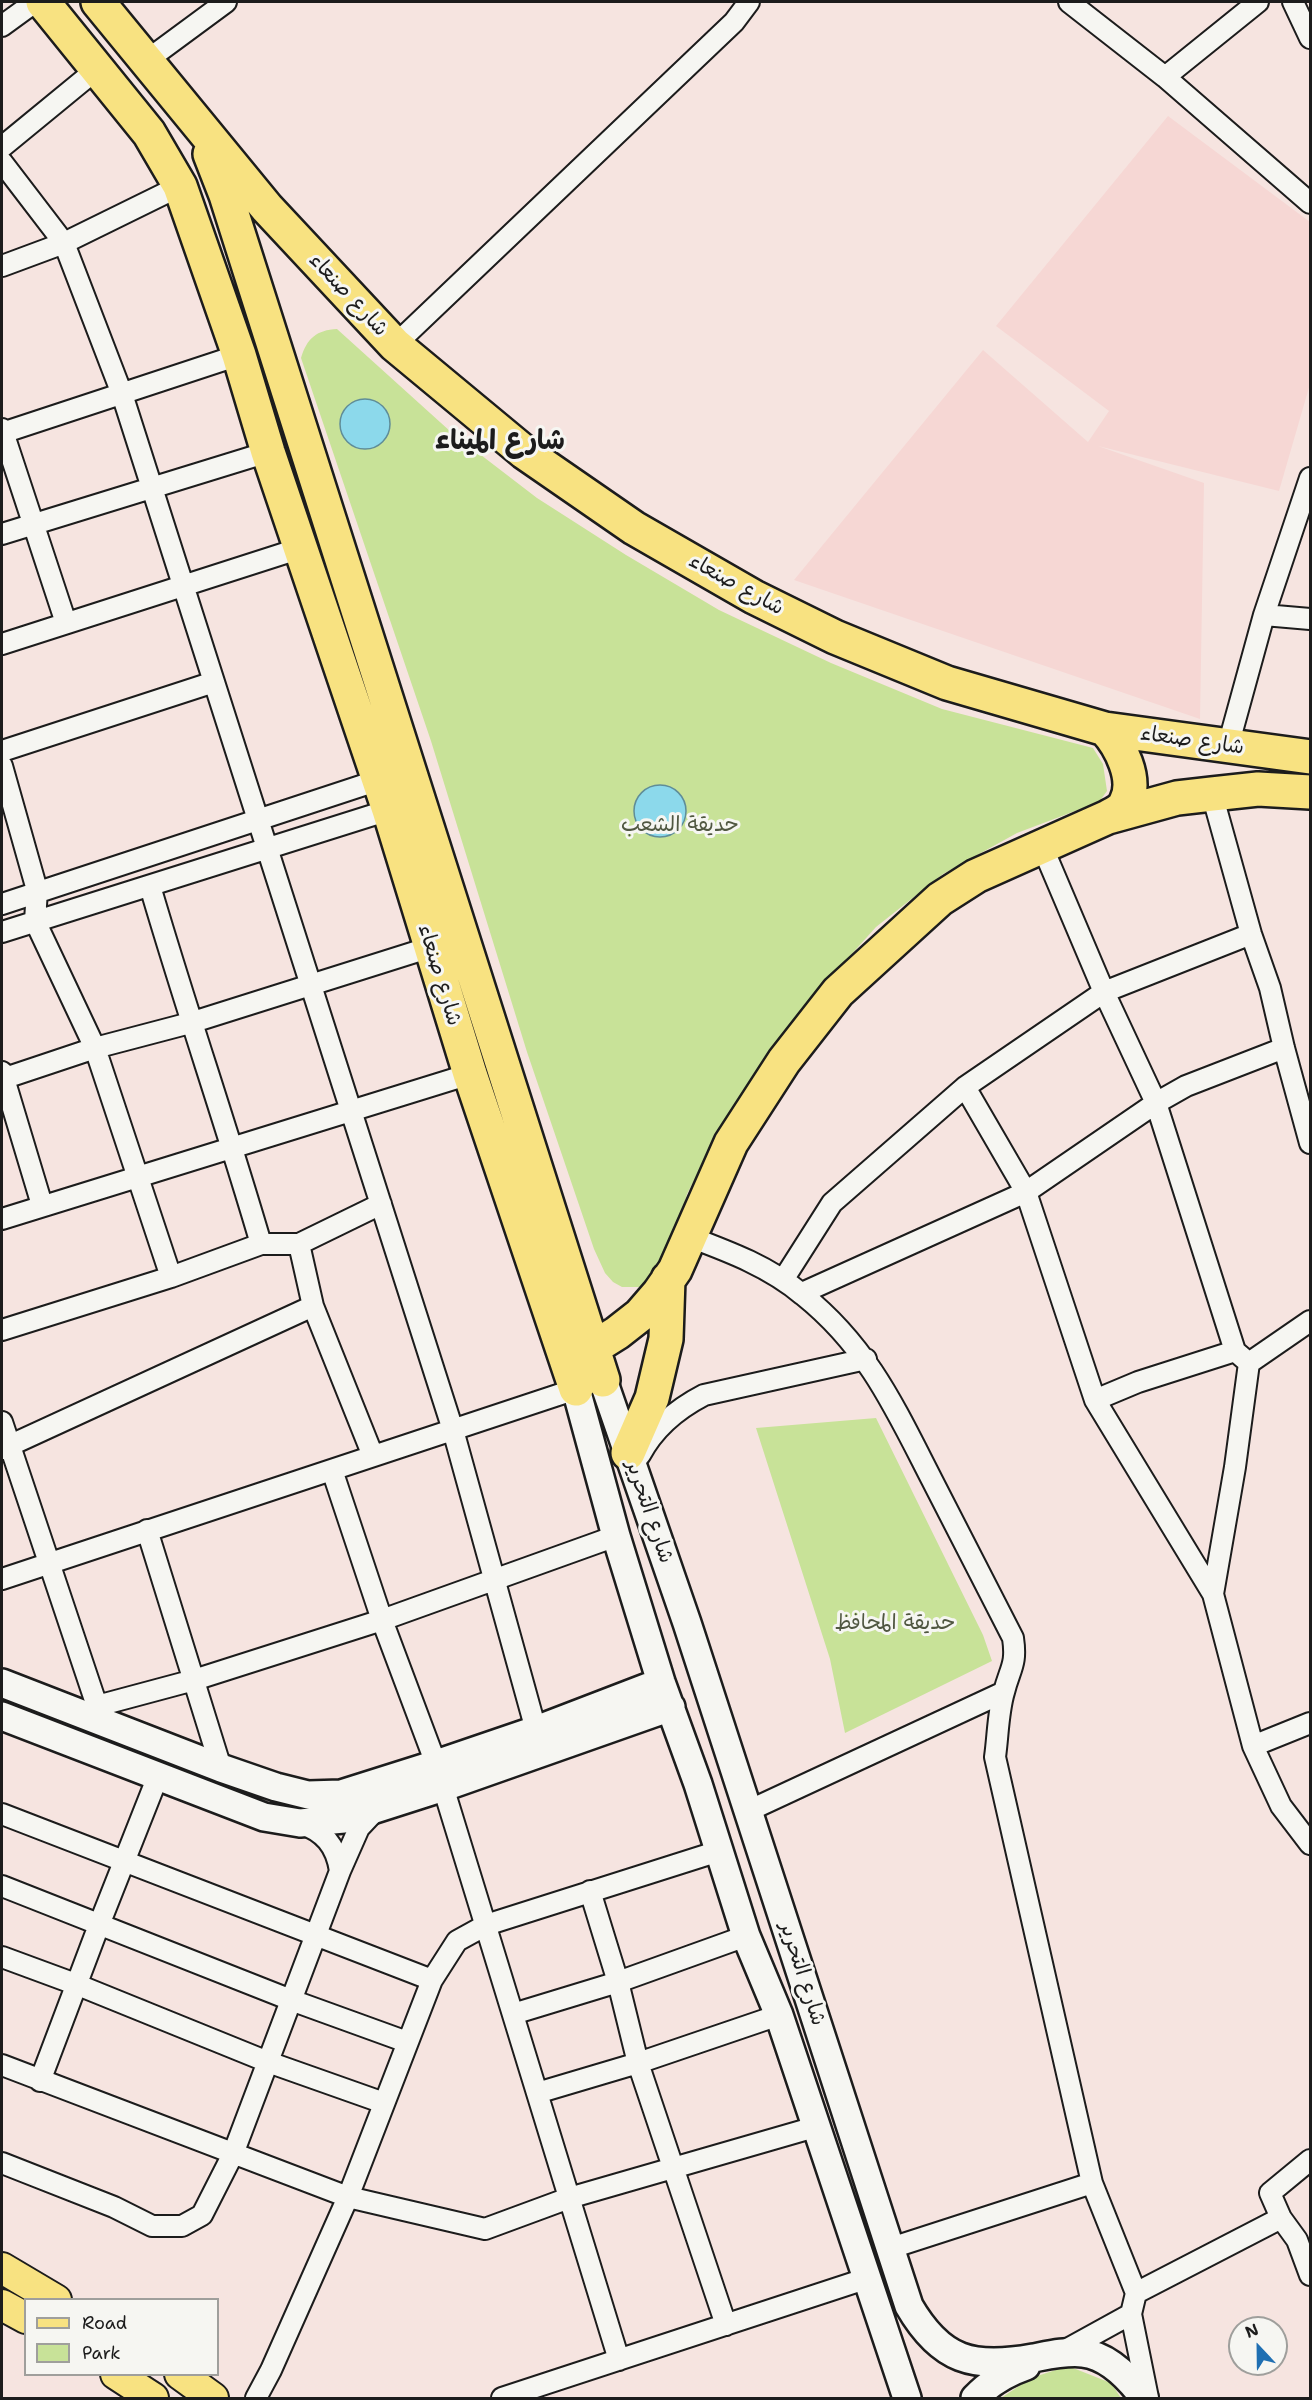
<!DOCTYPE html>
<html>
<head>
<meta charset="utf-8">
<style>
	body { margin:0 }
	#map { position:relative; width:1312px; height:2400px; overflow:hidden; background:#f6e4e0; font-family:"Shantell Sans",sans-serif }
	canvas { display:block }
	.frame { position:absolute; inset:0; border:3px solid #1c1c1c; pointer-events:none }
	.legend { position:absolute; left:24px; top:2298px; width:195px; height:78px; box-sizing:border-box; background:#f6f6f2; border:2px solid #9f9f9c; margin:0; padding:8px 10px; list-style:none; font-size:18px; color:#1c1c1c }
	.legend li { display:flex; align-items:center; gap:12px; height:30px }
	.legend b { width:30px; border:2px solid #9f9f9c }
	.north { position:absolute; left:1228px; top:2316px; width:60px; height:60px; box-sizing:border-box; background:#f6f6f2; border:2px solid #9f9f9c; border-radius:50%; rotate:338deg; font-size:16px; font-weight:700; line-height:24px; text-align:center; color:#1c1c1c }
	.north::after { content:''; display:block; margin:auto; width:21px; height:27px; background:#1f6fb2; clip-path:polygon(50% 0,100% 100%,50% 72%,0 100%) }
</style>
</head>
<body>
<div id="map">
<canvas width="1312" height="2400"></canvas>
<div class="frame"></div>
<ul class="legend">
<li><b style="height:8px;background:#f8e281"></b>Road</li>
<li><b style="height:16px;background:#c8e298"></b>Park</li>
</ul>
<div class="north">N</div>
</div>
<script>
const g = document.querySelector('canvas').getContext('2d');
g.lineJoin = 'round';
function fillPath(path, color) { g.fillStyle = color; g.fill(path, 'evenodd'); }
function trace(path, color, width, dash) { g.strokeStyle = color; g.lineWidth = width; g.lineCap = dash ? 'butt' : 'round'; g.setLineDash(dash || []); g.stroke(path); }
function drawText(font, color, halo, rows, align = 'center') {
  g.font = font + ' "Shantell Sans","Playpen Sans Arabic",sans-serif'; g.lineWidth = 6; g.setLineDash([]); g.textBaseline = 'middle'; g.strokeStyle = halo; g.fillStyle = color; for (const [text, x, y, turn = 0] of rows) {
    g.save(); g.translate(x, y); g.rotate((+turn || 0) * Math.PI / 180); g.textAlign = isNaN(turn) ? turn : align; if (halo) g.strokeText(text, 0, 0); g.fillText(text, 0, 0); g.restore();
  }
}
fillPath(new Path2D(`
	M1168,116L1310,222V384L1279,491L1098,446L1204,483L1200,719L794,580L983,350L1088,442L1109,411L996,326Z`), '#f6d7d4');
fillPath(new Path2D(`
	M337,329L451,432L537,498L626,555L719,610L831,663L942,709L1093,748L1103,764L1107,791L1099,802L1017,833L943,874L876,927L822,987L727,1116L687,1194L667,1263L654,1282L639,1287H622L613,1282L605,1273L594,1249L527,1052L431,741L301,358C307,338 317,330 337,329Z
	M876,1418L983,1635L992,1661L845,1733L830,1659L756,1428Z
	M1068,2366L1111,2383L1121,2398H1001L1031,2378Z`), '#c8e298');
const water = new Path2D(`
	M340 424a25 25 0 1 1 50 0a25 25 0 1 1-50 0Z
	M634 811a26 26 0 1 1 52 0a26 26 0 1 1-52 0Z`);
fillPath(water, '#8cd9eb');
trace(water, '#5f8d98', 1.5);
const street = new Path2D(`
	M1069,2L1165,77L1310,203
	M1293,2L1310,38
	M2,26L35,2
	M146,61L226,2
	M1165,77L1258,2
	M2,147L97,69
	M2,162L64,243L122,394L453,1430L536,1730
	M2,266L64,243L180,186
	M395,345L734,22L749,2
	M2,429L66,623
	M2,433L239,355
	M2,534L268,452
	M1264,615L1310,619
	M2,644L301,548
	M1228,746L1264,615L1310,478
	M2,751L214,682
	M2,766L37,890L35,921L95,1048L171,1277
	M1212,794L1251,934L1270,988L1284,1048L1310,1143
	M1042,846L1104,992L1156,1103L1235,1351L1249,1363L1235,1467L1213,1594
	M150,886C185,1006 226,1124 261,1244
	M2,904L379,780
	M2,932L389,810
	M2,1072L42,1205
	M2,1079L95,1048L190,1023L431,947
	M965,1087L1026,1192L1095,1400L1213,1594L1253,1746L1281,1806L1310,1844
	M2,1219L470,1074
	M690,1237C730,1252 770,1267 803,1295C868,1347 895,1408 932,1480C959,1533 986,1585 1013,1638C1017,1665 1010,1668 1004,1692C998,1712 998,1736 995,1757L1092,2183L1136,2293
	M299,1244L313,1306L373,1456
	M783,1280L832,1203L965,1087L1104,992L1251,934
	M802,1293L1026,1192L1156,1103L1186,1086L1284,1048
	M2,1330L171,1277L261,1244H299L381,1204
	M1249,1363L1310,1321
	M1095,1400L1138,1382L1235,1351
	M2,1422L101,1718
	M2,1449L313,1306
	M640,1455C654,1428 677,1409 704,1395L866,1359
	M332,1470L382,1620L436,1764L619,2360
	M147,1530L221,1768
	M2,1579L576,1389
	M97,1706L194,1680L382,1620L616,1536
	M1253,1746L1310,1723
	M748,1811L1004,1692
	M2,1814L432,1980
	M300,1823C324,1832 336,1845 340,1871L359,1828L375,1811
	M2,1886L291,2000L407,2042
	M590,1891L618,1982L638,2063L726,2325
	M2,1957L78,1985L268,2062L384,2103
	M513,2014L618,1982L746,1936
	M2,2065L348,2197L485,2229L569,2198L815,2127
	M40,2081L99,1925L158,1776
	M537,2093L638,2063L779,2015
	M2,2163L114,2207L152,2226H182L202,2215L233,2154L340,1871
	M1281,2218L1297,2240L1310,2275
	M891,2248L1092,2183
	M1131,2314L1136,2293L1281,2218L1270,2193L1310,2160
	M1062,2352L1131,2314L1148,2398
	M256,2398L271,2370L348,2197L432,1980L457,1941L486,1925L719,1851
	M502,2398L865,2279`);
const secondary = new Path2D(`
	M603,1380L687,1623L909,2306C941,2361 973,2369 1033,2358C1049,2355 1066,2351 1083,2353C1108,2356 1130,2379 1144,2398
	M576,1389L616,1536L661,1682L698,1784L746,1936L779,2015L907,2398
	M2,1683L221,1768L276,1787L308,1795L341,1794L436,1764L536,1730L661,1682
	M2,1716L264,1817L300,1823L344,1819L444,1787L671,1707
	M975,2398C989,2383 1006,2373 1026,2366`);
const primary = new Path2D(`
	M2,2268L56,2300
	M2,2305L26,2318
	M116,2374L153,2398
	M180,2374L213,2398`);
const highway = new Path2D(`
	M43,2L149,133L180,186L239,355L268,452L389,810L470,1074L576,1389
	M98,2L267,208L395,345L524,452L634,528L754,597L835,637L947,683L1105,729L1310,757
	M210,154L226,195L603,1380
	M1105,729C1120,745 1138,779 1126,802C1123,810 1115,813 1108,817
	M593,1348L617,1333L640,1315L659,1293L675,1270L731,1143L784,1061L838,992L940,899L976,876L1108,817L1177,798L1212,794L1258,789L1310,792
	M628,1453L652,1398L666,1339L668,1279`);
trace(street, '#1c1c1c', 24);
trace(secondary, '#1c1c1c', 32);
trace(primary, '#1c1c1c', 34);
trace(highway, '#1c1c1c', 38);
trace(street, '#f6f6f2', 20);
trace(secondary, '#f6f6f2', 27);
trace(primary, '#f8e281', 30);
trace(highway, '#f8e281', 33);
drawText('21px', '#1c1c1c', '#f6f6f2', [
	["شارع صنعاء",348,295,47],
	["شارع صنعاء",736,585,29],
	["شارع صنعاء",1192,741,8],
	["شارع صنعاء",439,975,73],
	["شارع التحرير",649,1512,71],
	["شارع التحرير",802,1974,72]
]);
drawText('21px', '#505741', '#f6f6f2', [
	["حديقة الشعب",680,826],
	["حديقة المحافظ",895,1624]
]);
drawText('bold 27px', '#1c1c1c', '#f6f6f2', [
	["شارع الميناء",500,442]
]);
</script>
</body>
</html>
